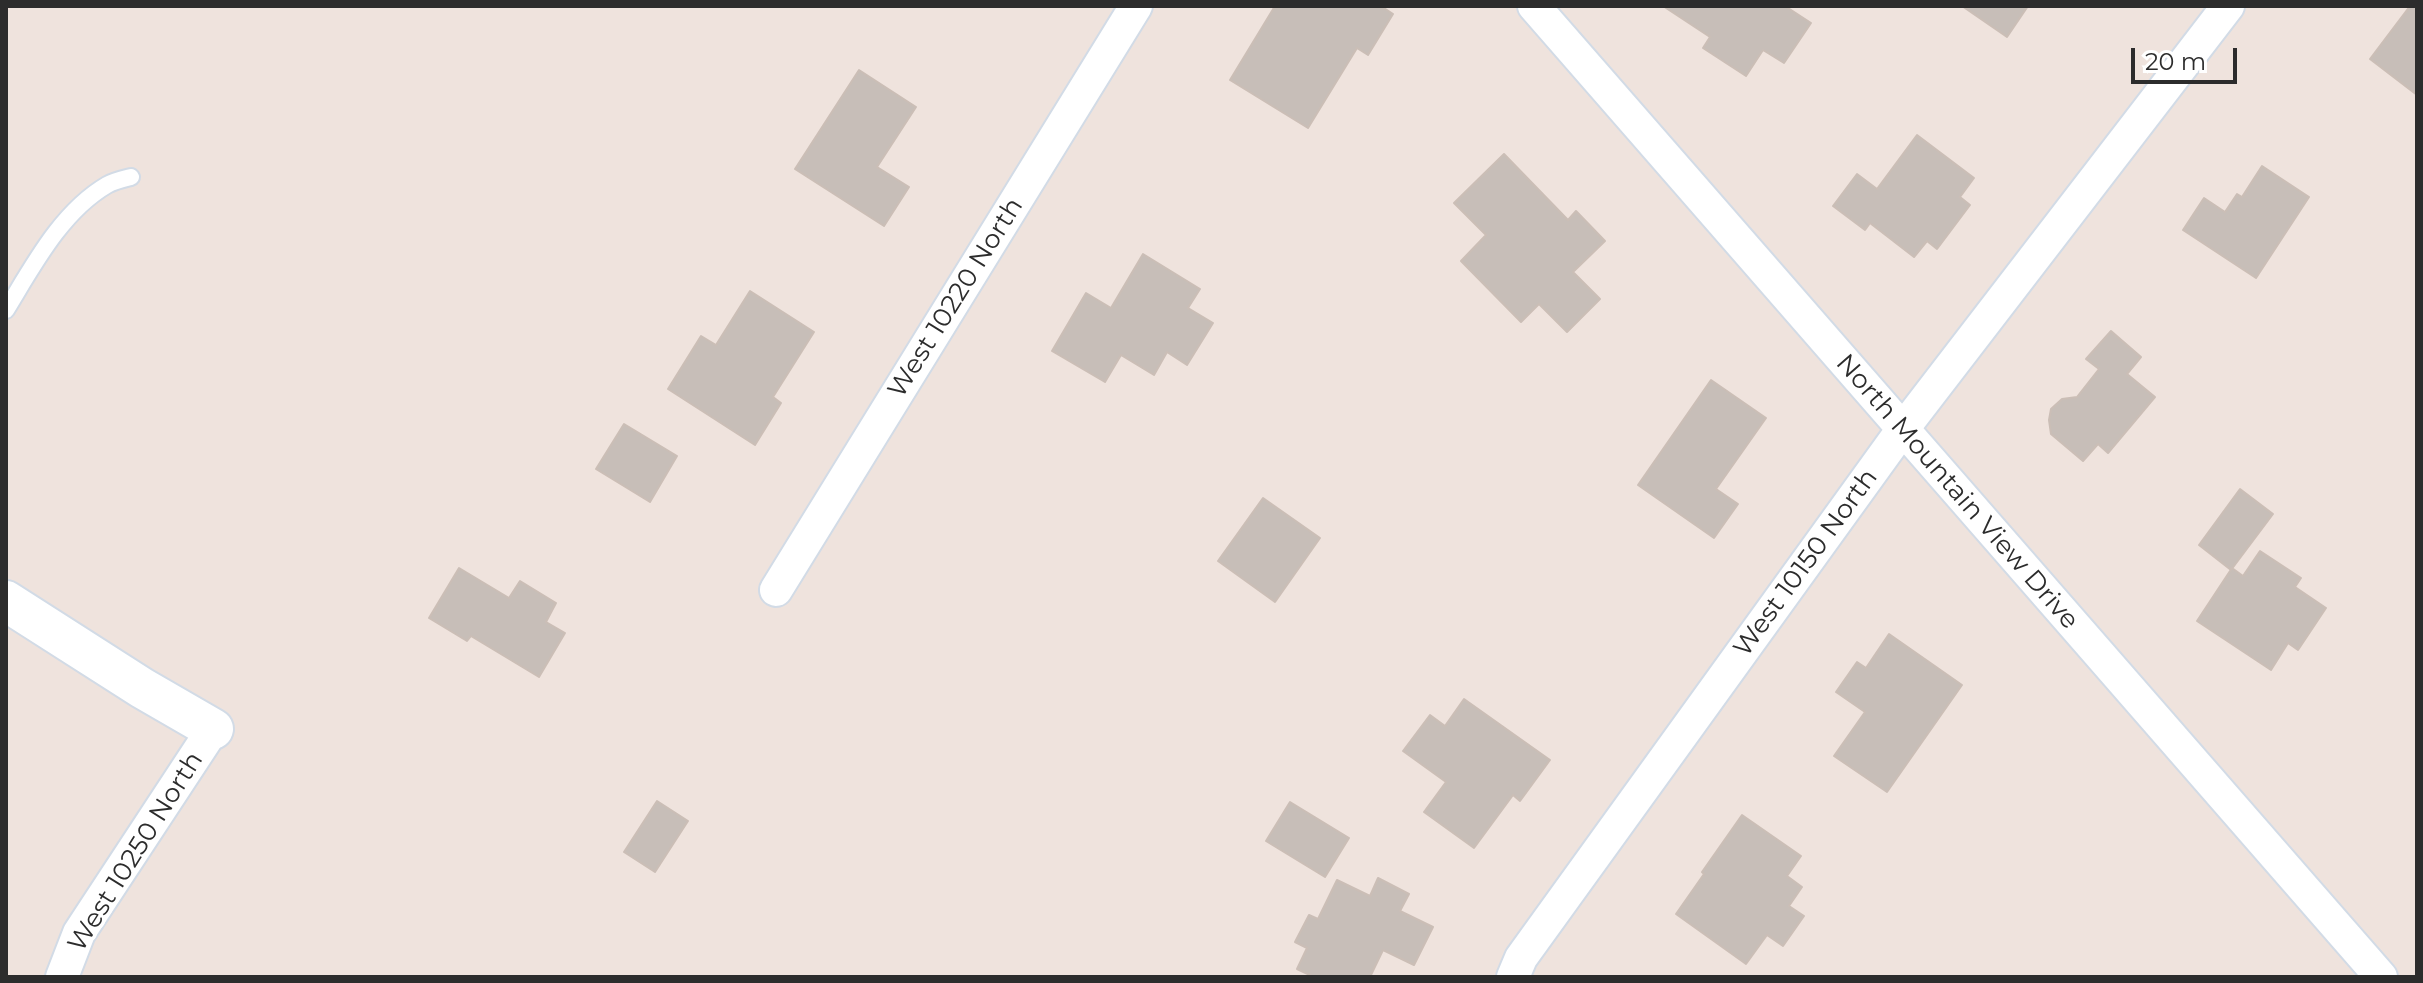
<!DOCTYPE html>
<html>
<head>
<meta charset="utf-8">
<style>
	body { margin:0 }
	#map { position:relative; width:2423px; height:983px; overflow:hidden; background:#efe3dd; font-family:Montserrat,sans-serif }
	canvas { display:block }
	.frame { position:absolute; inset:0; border:8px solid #2c2c2c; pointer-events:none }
	.scale { position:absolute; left:2131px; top:48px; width:106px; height:36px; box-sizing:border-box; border:4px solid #2c2c2c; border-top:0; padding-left:10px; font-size:24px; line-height:28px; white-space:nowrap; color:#2c2c2c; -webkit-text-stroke:6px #fff; paint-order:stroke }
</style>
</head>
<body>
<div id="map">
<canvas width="2423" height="983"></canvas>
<div class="frame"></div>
<div class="scale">20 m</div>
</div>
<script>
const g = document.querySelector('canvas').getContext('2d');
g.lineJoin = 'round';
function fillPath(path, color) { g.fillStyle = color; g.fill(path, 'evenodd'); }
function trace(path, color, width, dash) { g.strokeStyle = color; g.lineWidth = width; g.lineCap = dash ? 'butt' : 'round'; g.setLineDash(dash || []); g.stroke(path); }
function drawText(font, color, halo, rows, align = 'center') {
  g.font = font + ' Montserrat,sans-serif'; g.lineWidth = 7; g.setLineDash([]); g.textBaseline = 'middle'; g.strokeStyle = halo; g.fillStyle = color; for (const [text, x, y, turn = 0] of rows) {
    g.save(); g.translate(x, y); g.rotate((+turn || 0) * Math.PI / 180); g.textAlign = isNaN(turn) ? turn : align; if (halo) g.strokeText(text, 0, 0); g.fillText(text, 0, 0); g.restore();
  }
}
const building = new Path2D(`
	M1275,6H1381L1393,14L1368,55L1357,48L1308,128L1230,80Z
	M1663,6H1785L1811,23L1784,63L1763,50L1746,76L1703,48L1710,37Z
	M1962,6H2028L2007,37Z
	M2410,6H2417V95L2370,59Z
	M859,70L916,107L877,167L909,187L884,226L795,169Z
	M1917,135L1974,178L1960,197L1970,205L1937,249L1927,241L1914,257L1870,223L1865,230L1833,206L1857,174L1877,189Z
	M1504,154L1568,220L1576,211L1605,241L1573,272L1600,299L1567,332L1539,304L1521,322L1461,261L1486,235L1454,203Z
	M2262,166L2309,197L2256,278L2183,230L2204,198L2225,212L2237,194L2242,197Z
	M1143,254L1200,289L1188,308L1213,323L1187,365L1167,352L1154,375L1121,355L1105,382L1052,351L1086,293L1111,308Z
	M750,291L814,332L773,397L781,403L755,445L668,389L701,336L716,345Z
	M2111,331L2141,357L2127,374L2155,397L2108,453L2098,444L2083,461L2051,434L2049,420L2051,409L2062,399L2077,397L2099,369L2086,359Z
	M1711,380L1766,418L1716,489L1738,504L1714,538L1638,485Z
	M624,424L677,456L650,502L596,469Z
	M2240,489L2273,514L2231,570L2199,545Z
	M1263,498L1320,538L1275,602L1218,561Z
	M2260,551L2301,578L2295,587L2326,608L2298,650L2288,643L2271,670L2197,621L2232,568L2243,576Z
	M459,568L509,598L520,581L556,603L546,622L565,633L539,677L471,636L467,641L429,618Z
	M1889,634L1962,685L1887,792L1834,756L1865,712L1836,692L1857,662L1866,668Z
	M1464,699L1550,760L1520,801L1513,795L1474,848L1424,812L1446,782L1403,751L1430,715L1445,726Z
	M657,801L688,821L655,872L624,852Z
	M1290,802L1349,838L1325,877L1266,841Z
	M1742,815L1801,856L1787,876L1802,887L1789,906L1804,916L1783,946L1767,935L1746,964L1676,914L1704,874L1702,872Z
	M1378,878L1409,894L1400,911L1433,927L1414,965L1383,950L1370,977H1314L1297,969L1307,948L1295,942L1309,915L1318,919L1337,880L1370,896Z`);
fillPath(building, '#c7beb8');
trace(building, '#cbbeb6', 2);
const service = new Path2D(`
	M6,310C33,266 61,212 107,185C114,181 123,179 131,177`);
const minor = new Path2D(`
	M1534,6L2381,977
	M776,590L1136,6
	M62,977L79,933L213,729
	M1513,977L1521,958L1902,430L2228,6`);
const tertiary = new Path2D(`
	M6,601L142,688L213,729`);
trace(service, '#d2dbe6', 20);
trace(minor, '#d2dbe6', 36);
trace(tertiary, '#d2dbe6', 44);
trace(service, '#fff', 16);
trace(minor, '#fff', 32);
trace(tertiary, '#fff', 40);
drawText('26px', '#2c2c2c', '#fff', [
	["West 10220 North",956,298,-58],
	["North Mountain View Drive",1957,492,49],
	["West 10150 North",1806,563,-54],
	["West 10250 North",136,852,-58]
]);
</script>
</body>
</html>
